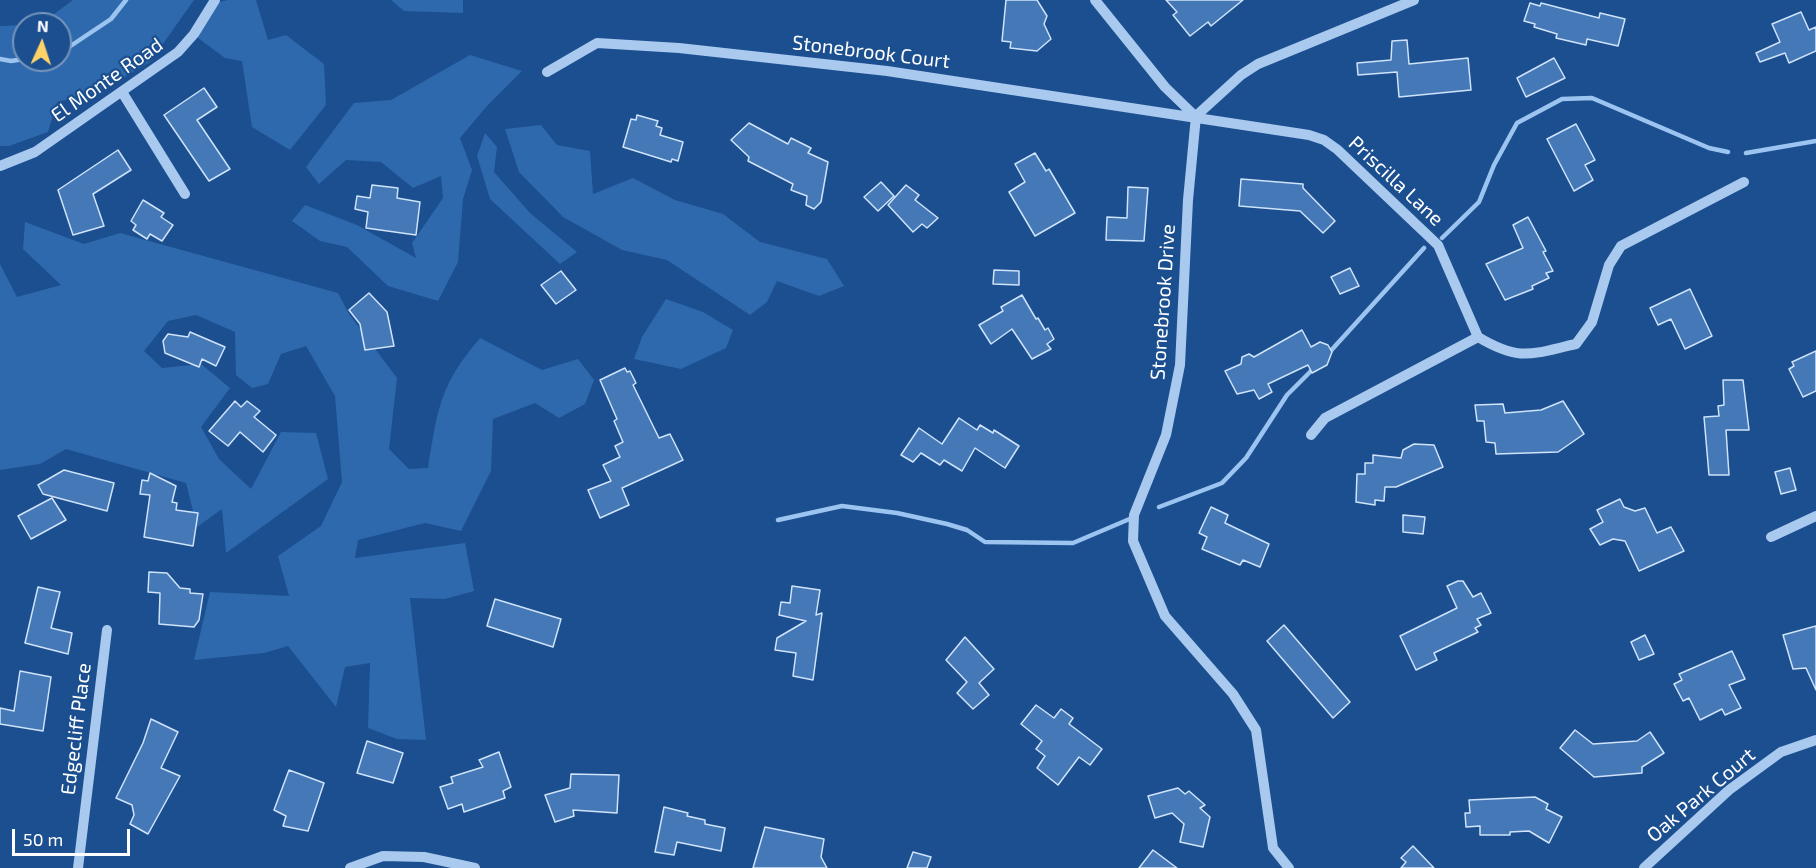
<!DOCTYPE html>
<html>
<head>
<meta charset="utf-8">
<style>
	body { margin:0 }
	#map { position:relative; width:1816px; height:868px; overflow:hidden; background:#1b4f8f; font-family:"Exo 2",sans-serif }
	canvas { display:block }
	.north { position:absolute; left:12px; top:12px; width:60px; height:60px; box-sizing:border-box; background:#1b4f8f; border:2px solid #7695bc; border-radius:50%; rotate:3deg; font-size:16px; font-weight:700; line-height:24px; text-align:center; color:#fff }
	.north::after { content:''; display:block; margin:auto; width:21px; height:27px; background:#ffd166; clip-path:polygon(50% 0,100% 100%,50% 72%,0 100%) }
	.scale { position:absolute; left:12px; top:829px; width:118px; height:27px; box-sizing:border-box; border:3px solid #fff; border-top:0; padding-left:8px; font-size:18px; line-height:21px; white-space:nowrap; color:#fff; -webkit-text-stroke:4px #1b4f8f; paint-order:stroke }
</style>
</head>
<body>
<div id="map">
<canvas width="1816" height="868"></canvas>
<div class="north">N</div>
<div class="scale">50 m</div>
</div>
<script>
const g = document.querySelector('canvas').getContext('2d');
g.lineJoin = 'round';
function fillPath(path, color) { g.fillStyle = color; g.fill(path, 'evenodd'); }
function trace(path, color, width, dash) { g.strokeStyle = color; g.lineWidth = width; g.lineCap = dash ? 'butt' : 'round'; g.setLineDash(dash || []); g.stroke(path); }
function drawText(font, color, halo, rows, align = 'center') {
  g.font = font + ' "Exo 2",sans-serif'; g.lineWidth = 4.5; g.setLineDash([]); g.textBaseline = 'middle'; g.strokeStyle = halo; g.fillStyle = color; for (const [text, x, y, turn = 0] of rows) {
    g.save(); g.translate(x, y); g.rotate((+turn || 0) * Math.PI / 180); g.textAlign = isNaN(turn) ? turn : align; if (halo) g.strokeText(text, 0, 0); g.fillText(text, 0, 0); g.restore();
  }
}
fillPath(new Path2D(`
	M73,0H194L150,62L99,92L57,102L48,132L9,146H0V26L24,25V60H60V24H35L42,23Z
	M228,0H256L268,40L286,35L324,64L326,105L290,150L252,127L242,61L225,58L198,38L214,3Z
	M391,0H463V13L404,11Z
	M470,55L522,71L487,106L460,138L472,170L463,199L458,262L438,301L388,286L347,247L320,241L292,221L305,205L357,225L416,258L412,243L443,198L441,176L413,188L381,162L346,160L319,184L306,167L354,103L391,100Z
	M541,125L557,145L590,151L593,194L633,178L675,200L723,214L760,242L827,259L844,286L819,296L777,281L767,302L750,315L667,260L622,250L563,217L519,172L505,129Z
	M485,133L497,147L494,172L530,213L577,252L560,264L490,199L477,156Z
	M25,222L84,244L120,233L338,293L349,314L397,378L389,449L409,469L428,468C438,409 439,386 480,338L542,370L578,359L594,380L585,404L559,418L535,403L493,419L491,471L461,531L425,523L358,540L355,558L465,543L474,591L445,599L410,598L426,740L397,739L368,728L370,663L345,667L336,707L288,646L264,653L194,660L210,592L289,596L278,556L321,526L342,482L335,396L306,346L281,354L268,384L252,388L236,375L235,332L196,315L168,321L144,351L162,368L201,364L230,388L201,427L219,459L251,489L281,432L316,433L328,479L226,553L222,509L197,527L186,483L66,449L40,464L0,470V264L17,297L61,285L23,249Z
	M666,299L703,312L733,330L726,348L681,369L634,359L642,337Z`), '#2e69ad');
trace(new Path2D(`
	M60,53L111,19L126,0
	M0,59L11,61L24,59
	M1746,153L1816,141
	M1442,238L1479,202L1494,165L1517,123L1562,99L1592,98L1709,148L1728,152
	M1327,355L1424,248
	M1159,507L1222,483L1246,458L1287,395L1315,367
	M778,520L842,506L897,513L947,524L967,530L985,542L1073,543L1132,518`), '#9cc4f0', 4.5);
const building = new Path2D(`
	M1006,0H1037L1047,16L1044,24L1051,39L1037,51L1010,48L1011,42L1002,41Z
	M1166,0H1243L1211,26L1208,22L1190,36L1173,15L1177,12Z
	M1530,3L1540,6L1541,3L1599,18L1600,13L1625,19L1618,46L1587,39L1586,45L1556,38L1557,34L1534,27L1535,24L1524,21Z
	M1801,12L1809,30L1816,27V51L1789,63L1785,53L1760,62L1756,53L1780,42L1772,24Z
	M1407,40L1409,64L1468,58L1471,90L1399,97L1397,72L1358,75L1357,63L1391,60L1392,41Z
	M1554,58L1565,78L1526,97L1517,78Z
	M204,88L217,107L197,120L230,169L209,181L164,115Z
	M637,115L658,121L656,126L662,128L660,135L683,142L678,161L672,159L671,162L623,147L631,119L636,120Z
	M749,123L788,144L791,138L811,148L808,153L828,162L821,202L814,209L806,205L807,196L791,190L793,184L748,161L749,157L731,140Z
	M1576,124L1595,160L1585,165L1593,180L1574,191L1547,139Z
	M118,150L131,170L93,194L104,226L73,235L58,190Z
	M1035,153L1046,171L1049,169L1075,213L1035,236L1009,192L1025,182L1015,164Z
	M1241,179L1303,184V188L1335,221L1323,233L1300,211L1239,206Z
	M881,182L894,196L878,211L864,197Z
	M372,185L398,188L397,198L420,202L416,235L366,228L368,212L355,209L357,196L370,198Z
	M906,185L919,195L915,200L938,218L927,228L922,224L913,232L888,205Z
	M1128,187L1148,188L1144,241L1106,240L1107,217L1127,218Z
	M143,200L164,213L161,217L173,225L162,241L150,234L147,239L133,230L136,225L131,221Z
	M1528,217L1546,251L1543,252L1553,271L1546,273L1549,278L1532,286L1533,289L1505,300L1486,264L1523,248L1513,225Z
	M1350,268L1359,286L1340,294L1331,277Z
	M994,270L1019,271V285L993,284Z
	M561,271L576,290L556,304L541,285Z
	M1690,289L1712,336L1685,349L1671,319L1658,325L1650,308Z
	M369,293L387,312L394,346L365,350L360,324L349,310Z
	M1022,295L1036,319L1038,318L1045,330L1048,328L1054,339L1047,344L1051,349L1032,359L1012,329L991,344L979,325L1003,311L1001,307Z
	M1302,330L1311,347L1320,342L1328,345L1332,352L1327,365L1312,373L1308,365L1268,384L1272,392L1259,399L1254,390L1237,394L1225,371L1241,364L1242,357L1249,354L1254,357Z
	M190,332L225,347L216,366L202,359L199,367L165,353L163,341L168,334L188,337Z
	M1816,351V391L1803,397L1789,369L1794,366L1792,362Z
	M625,368L627,372L630,371L636,383L633,385L659,438L670,434L683,460L622,488L629,505L600,518L588,490L611,481L603,465L620,457L615,446L623,442L614,421L617,419L600,380Z
	M1723,380H1743L1749,430H1726L1729,475H1709L1704,417L1719,416L1718,406L1724,405Z
	M235,401L241,407L247,401L260,411L254,417L276,435L263,452L240,432L228,446L209,431Z
	M1563,401L1584,434L1558,452L1496,454L1495,443L1486,442L1484,421H1477L1475,405L1503,404L1505,413L1541,410Z
	M959,418L977,430L980,425L993,433L994,430L1019,446L1005,468L975,448L962,471L944,460L940,465L921,453L913,462L901,455L919,428L942,444Z
	M1414,444L1434,445L1443,467L1396,487H1385L1384,501L1375,500V505L1356,502L1357,474H1365V463H1373V455L1401,458L1403,450Z
	M1790,468L1796,490L1781,494L1775,472Z
	M64,470L114,483L107,511L43,494L38,485Z
	M150,473L176,486L172,502L177,503L176,510L198,513L193,546L144,537L150,495L140,494L142,480L148,481Z
	M52,498L66,520L31,539L18,516Z
	M1620,499L1624,507L1635,511L1645,508L1657,533L1671,527L1684,551L1639,571L1625,541L1613,539L1600,545L1590,529L1603,522L1597,510Z
	M1211,507L1228,515L1225,523L1269,544L1260,567L1243,560L1240,565L1202,549L1207,537L1199,533Z
	M1403,515L1425,517L1423,534L1403,532Z
	M149,572L167,573L180,588L190,589V593L203,594L199,620L194,627L159,624L160,593L148,592Z
	M1458,581H1463L1473,597L1481,593L1491,613L1477,619L1481,625L1475,628L1478,632L1434,653L1437,660L1416,670L1400,636L1457,608L1447,586Z
	M792,586L820,590L816,615L822,613L813,680L793,676L796,653L775,650L777,638L806,621L779,615L781,602L790,603Z
	M38,587L60,592L51,628L72,633L68,654L25,643Z
	M495,599L561,619L553,647L487,626Z
	M1284,625L1350,702L1333,718L1267,641Z
	M1816,626V690L1806,668L1793,669L1783,635Z
	M1645,635L1654,654L1639,660L1631,642Z
	M965,637L994,669L979,683L989,695L973,709L957,693L967,682L946,660Z
	M1732,651L1745,679L1729,685L1741,708L1725,715L1722,709L1700,720L1689,698L1683,701L1674,684L1682,680L1679,674Z
	M20,671L51,677L43,731L0,724V708L14,711Z
	M1036,705L1054,718L1061,709L1073,718L1069,724L1102,749L1090,765L1079,757L1058,785L1037,768L1045,756L1036,749L1042,741L1021,724Z
	M151,719L178,732L161,768L180,776L148,834L130,824L134,815L132,805L116,798L143,743Z
	M1575,730L1593,744L1637,741L1650,732L1664,753L1642,767V773L1594,777L1560,748Z
	M367,741L403,753L393,783L357,773Z
	M499,752L511,787L503,791L505,798L464,812L462,804L448,809L440,787L453,783L451,777L483,767L479,760Z
	M289,770L324,783L308,831L283,826L286,816L274,810Z
	M571,774L619,775L617,813L573,810L574,816L555,822L545,795L570,788Z
	M1178,788L1185,794L1189,791L1205,805L1200,808L1210,817L1203,847L1180,842L1184,824L1172,813L1155,818L1148,796Z
	M1535,797L1548,804L1546,809L1562,817L1549,843L1529,831L1510,832V835H1480V826L1466,827L1465,813H1470L1469,800Z
	M664,807L688,813L687,816L705,820V824L725,828L721,851L677,842L674,855L655,852Z
	M765,827L824,839L821,857L827,868H753Z
	M1413,846L1434,868H1401L1406,862L1401,858Z
	M1153,850L1177,868H1139Z
	M913,852L931,857L927,868H907Z`);
fillPath(building, '#4478b7');
trace(building, '#cfe3fa', 1.5);
trace(new Path2D(`
	M1095,0L1165,87L1195,116
	M547,72L597,43L679,48L887,71L1309,135L1324,140L1338,150L1438,245L1478,337
	M122,92L185,194
	M0,166L35,152L178,52L194,34L215,0
	M1311,435L1325,418L1478,337C1520,362 1531,354 1576,344L1592,322L1609,265L1621,246L1744,182
	M1771,537L1816,516
	M78,868L107,630
	M350,868L383,856L424,857L475,868
	M1289,868L1273,848L1256,730L1233,694L1165,616L1133,541L1134,515L1166,435L1180,365L1188,200L1196,116L1241,75L1258,64L1414,0
	M1644,868L1729,790L1781,752L1816,740`), '#a9c9ee', 10);
drawText('20px', '#fff', '#1b4f8f', [
	["Stonebrook Court",871,52,7],
	["El Monte Road",107,80,-35],
	["Priscilla Lane",1396,181,43],
	["Stonebrook Drive",1163,302,-86],
	["Edgecliff Place",76,729,-83],
	["Oak Park Court",1701,795,-40]
]);
</script>
</body>
</html>
